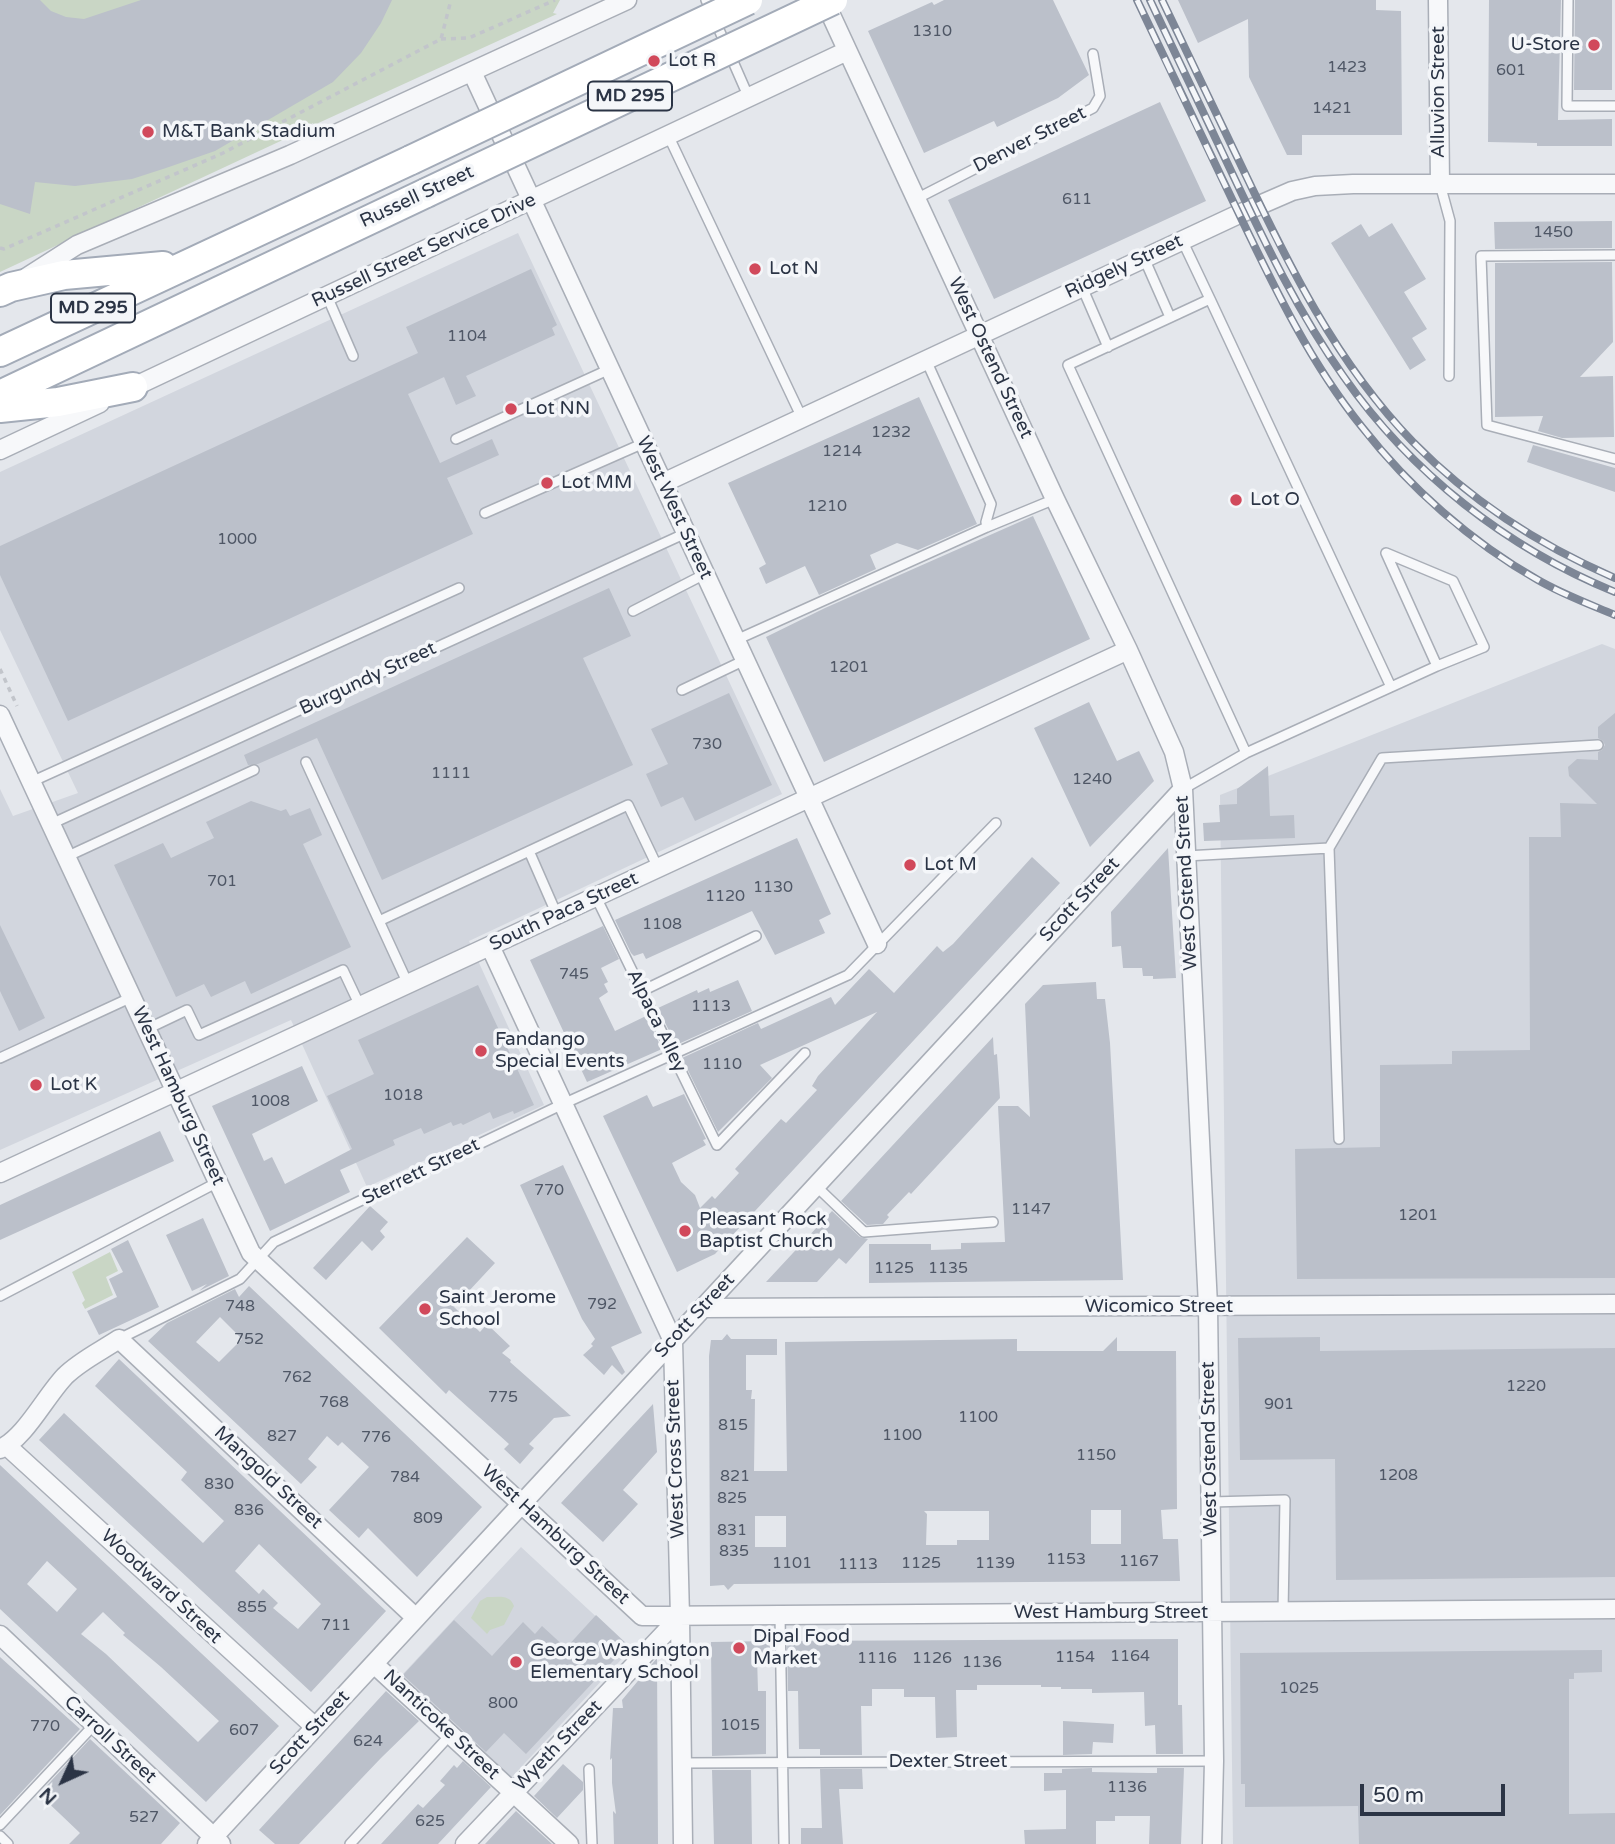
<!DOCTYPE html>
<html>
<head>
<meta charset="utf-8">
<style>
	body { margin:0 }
	#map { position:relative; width:1615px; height:1844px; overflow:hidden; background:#e4e7ec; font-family:"Varela Round",sans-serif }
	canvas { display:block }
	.north { position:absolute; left:28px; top:1746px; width:70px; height:70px; -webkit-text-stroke:5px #f4f6f9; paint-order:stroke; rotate:225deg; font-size:19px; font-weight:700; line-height:28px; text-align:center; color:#2b3445 }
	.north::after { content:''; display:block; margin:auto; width:24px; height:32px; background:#2b3445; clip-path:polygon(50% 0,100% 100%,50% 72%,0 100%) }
	.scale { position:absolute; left:1360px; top:1784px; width:145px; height:32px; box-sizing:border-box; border:4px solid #2b3445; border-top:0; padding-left:9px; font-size:21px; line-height:24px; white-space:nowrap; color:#2b3445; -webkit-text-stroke:5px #f4f6f9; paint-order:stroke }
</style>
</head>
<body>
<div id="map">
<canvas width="1615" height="1844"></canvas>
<div class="north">N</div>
<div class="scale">50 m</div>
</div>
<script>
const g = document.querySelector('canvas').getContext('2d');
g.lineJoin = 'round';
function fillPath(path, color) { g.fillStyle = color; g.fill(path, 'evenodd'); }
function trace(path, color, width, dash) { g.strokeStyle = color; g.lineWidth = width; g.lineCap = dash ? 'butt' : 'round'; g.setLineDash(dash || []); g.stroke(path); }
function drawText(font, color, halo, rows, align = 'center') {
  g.font = font + ' "Varela Round",sans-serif'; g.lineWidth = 7; g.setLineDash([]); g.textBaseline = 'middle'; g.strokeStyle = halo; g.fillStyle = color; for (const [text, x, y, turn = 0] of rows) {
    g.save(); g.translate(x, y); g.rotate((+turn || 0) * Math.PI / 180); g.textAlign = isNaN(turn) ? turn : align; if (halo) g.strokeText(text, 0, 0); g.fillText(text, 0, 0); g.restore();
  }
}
fillPath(new Path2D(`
	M518,233L782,794L469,941L544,1105L367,1187L291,1020L0,1150V789L13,816L78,793L0,630V472Z
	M1602,644L1615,649V1844H1233L1220,795Z
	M521,1547L631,1649L511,1778L401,1676Z`), '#d2d6de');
fillPath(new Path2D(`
	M0,0H560L553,13L557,14L314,125L313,123L287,138L0,272Z
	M110,1252L118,1271L106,1277L113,1295L85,1309L82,1303L85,1300L72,1272Z
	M487,1597C498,1597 510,1594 514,1606L504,1625L490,1630L487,1634L471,1618L480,1601Z`), '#c9d6c5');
fillPath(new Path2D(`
	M0,0H40L51,11L66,17L84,19L141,0H392L381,23L361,53L333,82L215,151L166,168L132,179L75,186L35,182L30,214L0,204Z
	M944,0H1053L1089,75L1058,98L997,127L994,121L924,153L868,31L932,2L934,5Z
	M1178,0H1376V10L1401,11L1402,135H1302V155H1287L1249,77L1248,19L1198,43Z
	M1489,0H1561L1558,120L1612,119V146H1537V143L1488,142Z
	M1575,0H1612V90H1574Z
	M1160,102L1206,201L994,299L948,200Z
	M1612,221V248L1495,249L1494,222Z
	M1392,223L1426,279L1404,292L1427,329L1412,338L1426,360L1410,370L1331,243L1361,224L1369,237Z
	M1612,262L1613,342L1580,377L1613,376L1614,437L1562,438L1538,431L1543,416L1495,417V263Z
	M531,269L557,325L552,328L555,335L466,376L476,396L456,405L444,377L408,394L440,463L492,439L499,455L447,478L473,534L68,721L0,575V546L418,353L406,327Z
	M919,397L977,524L918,550L897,543L870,555L876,569L819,595L805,566L766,584L759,568L766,564L728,483Z
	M1533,445L1615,468V492L1527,462Z
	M1033,516L1090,639L824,762L766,637L825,608Z
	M609,588L631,636L583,658L633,765L382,880L317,738L258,764L248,765L244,755Z
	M729,693L772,785L695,821L683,797L661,807L646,774L668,764L651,729Z
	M1089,702L1117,761L1139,751L1154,781L1090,847L1034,728Z
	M1615,713V1278L1297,1279L1295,1149L1380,1147V1065L1452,1064V1051L1530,1050L1529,837H1561L1560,803L1597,804L1569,776L1568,767L1577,759L1598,760V752L1602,750L1605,745L1603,741L1598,738V727Z
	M1268,766L1270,816L1294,815L1295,838L1204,841L1203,823L1220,822L1219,805L1237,804V789Z
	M251,801L281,811L286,809L290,816L310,808L322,835L303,844L351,947L251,994L245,981L211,997L204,984L176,997L114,865L163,843L171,858L214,838L206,822Z
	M797,838L831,914L819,920L825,933L775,955L752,911L646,959L643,953L634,956L631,953L615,920Z
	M1168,848L1176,978L1153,979V976H1143L1142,968H1123L1121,946L1112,947L1111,912Z
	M1032,857L1060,883L715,1254L677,1272L603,1116L647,1095L653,1107L684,1094L706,1139L703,1140L706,1145L672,1163L681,1182L695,1195L700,1208L712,1196L715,1199L739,1173L735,1169L781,1119L786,1123L817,1090L812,1086L818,1076L877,1012L760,1065L772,1078L718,1132L682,1058L758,1023L761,1029L831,997L835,1005L869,969L894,993L937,946L943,952L953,944Z
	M0,925L45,1018L19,1031L0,991Z
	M603,926L619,959L601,968L608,982L604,984L608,992L599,998L615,1031L646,1016L662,1049L587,1082L530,960Z
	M738,980L752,1011L676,1045L658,1008L697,990L698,993L709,988L710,992Z
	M1096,982L1097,999H1105L1110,1043L1123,1280L869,1283V1244H931V1250L961,1249V1243L1005,1242L998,1106H1018L1030,1117L1025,1004L1043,985Z
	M478,985L534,1105L514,1114L513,1111L493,1119L490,1112L463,1125L461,1123L453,1126L451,1122L424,1134L421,1128L393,1140L395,1145L340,1170L350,1192L270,1231L212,1106L302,1066L318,1101L252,1134L264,1161L272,1157L285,1184L352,1149L327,1096L374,1074L358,1040Z
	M993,1037L994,1055L997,1054L1000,1098L911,1194L909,1192L887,1215L889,1217L883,1224L867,1225L841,1201Z
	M160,1131L174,1161L0,1240V1205Z
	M563,1165L642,1333L611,1347L625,1372L622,1375L612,1365L604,1375L583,1355L593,1346L591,1344L595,1339L582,1319L520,1185Z
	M370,1206L388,1222L380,1231L385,1237L372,1251L362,1241L326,1280L313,1268Z
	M832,1211L860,1237L868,1239L846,1264L839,1258L817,1282H766Z
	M203,1218L229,1276L199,1291L207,1284L192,1291L166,1235Z
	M467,1237L495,1263L454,1307L480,1332L487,1324L510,1346L502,1353L511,1360L510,1362L571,1416L554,1418L529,1444L534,1448L520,1464L504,1449L509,1444L449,1390L446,1394L379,1328Z
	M128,1240L159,1307L99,1335L87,1311L117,1297L109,1279L123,1272L111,1249Z
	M249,1286L482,1507L417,1577L368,1528L359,1538L329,1510L369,1467L342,1442L338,1446L327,1436L308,1459L317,1467L301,1484L148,1341L167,1323L235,1289L239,1297ZM220,1317L242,1339L219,1362L196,1342Z
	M727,1334L731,1339H777V1355H746V1390H752L751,1399H755L754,1471H787L785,1342L1017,1339V1351H1103L1117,1337V1351H1176L1177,1509L1161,1510L1163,1539H1178L1180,1581L734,1584L728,1590L724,1585L710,1586L709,1356L711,1340H722ZM1091,1510H1121V1544H1091ZM924,1511H989V1540H957V1545H926L927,1514ZM755,1516H786V1547H755Z
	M1320,1337V1351L1615,1348V1577L1336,1580L1335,1459L1240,1460L1238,1338Z
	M119,1359L386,1611L311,1692L39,1440L64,1413L203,1543L224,1521L181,1480L187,1472L95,1386ZM259,1544L321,1604L298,1629L273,1608L278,1603L263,1589L259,1594L235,1571Z
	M653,1404L657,1452L623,1490L638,1504L603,1542L561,1503Z
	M0,1465L279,1726L206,1802L0,1609ZM47,1561L77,1589L57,1612L27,1584ZM103,1612L125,1633L123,1635L161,1667L219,1721L198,1742L106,1654L81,1634Z
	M596,1615L628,1645L526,1754L504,1733L486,1752L403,1675L454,1620L492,1656L523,1622L535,1634L542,1626L566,1648Z
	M1178,1639V1705H1182L1183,1754H1156L1155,1725L1145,1726L1144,1692L1092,1693V1689H1061V1687H1041V1685H977V1690H956L957,1737L936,1738L935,1697H904V1689H872V1706H861L862,1755H820V1749H799L798,1691H788L787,1641Z
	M773,1641L774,1656H757L758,1691H766V1754L712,1756L711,1642Z
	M1602,1650V1672L1574,1673V1679H1569V1814L1615,1813V1844H1359L1358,1806L1245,1807V1784H1241L1240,1653Z
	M0,1657L80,1729L0,1815Z
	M657,1658L658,1844H614L613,1811L616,1814L612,1783V1758L610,1760L613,1708H623L622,1700Z
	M386,1691L419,1721L381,1758L299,1844H275L259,1830Z
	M1063,1721L1114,1724L1113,1743L1093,1742L1092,1754L1063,1755Z
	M90,1739L180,1823L161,1844H69L80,1833L39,1794Z
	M463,1761L491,1787L438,1844H381L418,1804L423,1808L445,1785L440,1781L454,1765L457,1768Z
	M563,1764L583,1782V1790L557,1818L534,1796Z
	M1092,1768V1772L1148,1773H1157V1768H1184L1181,1844H1149L1150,1816H1115V1821H1096V1844H1025L1024,1830L1066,1829V1790L1044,1791V1773H1062V1769Z
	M820,1769H862L863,1789H839L843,1844H801V1828H822Z
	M712,1770H751L752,1844H714Z
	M516,1811L552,1844H485Z`), '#bbc0ca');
const lane = new Path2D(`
	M706,0L749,98
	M1568,0L1567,106H1615
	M668,135L802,418
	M1440,184L1450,221L1449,376
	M916,199L1093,108L1100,96L1093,54
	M1182,240L1210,299
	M1615,255L1481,256L1487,425L1615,459
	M1144,258L1170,317
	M1082,287L1108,347
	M327,296L353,356
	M926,360L991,504L986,522L987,527L1055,499
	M456,439L610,369
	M485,513L644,443
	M633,611L705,574
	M736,640L987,527
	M1391,687L1437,666L1386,553L1453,581L1484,647L1437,666
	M682,690L745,660
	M306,762L408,984
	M31,782L459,588
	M1183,789L1246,753L1391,687L1210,299L1068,365L1246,753
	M51,824L686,533
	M1329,848L1382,758L1598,745
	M529,851L557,915
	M1186,856L1329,848L1339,1139
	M66,857L254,770
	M596,897L717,1145L805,1053
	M379,921L628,805L658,868
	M642,991L756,936
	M147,1029L187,1010L199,1035L343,970L360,1006
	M0,1058L132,997
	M816,1186L864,1232L993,1222
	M0,1296L218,1182
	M119,1339L240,1279L274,1242L563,1104L848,975L996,823
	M1211,1502L1285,1500L1283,1612
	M780,1616L784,1844
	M682,1763L1214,1761
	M589,1769L592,1844
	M0,1825L94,1725
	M0,1836L8,1844
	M350,1844L451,1734`);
const street = new Path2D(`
	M824,0L1055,499L1128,650L1174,752L1183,789L1208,1306L1214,1761L1212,1844
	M1438,0L1440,184
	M472,72L877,944
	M27,277L77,245L290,155L627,0
	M125,391L847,51
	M0,450L100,403
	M663,483L1239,214L1292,191L1315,186L1353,184H1615
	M0,715L251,1253L642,1616L1615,1609
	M490,946L673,1341L680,1617L683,1844
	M0,1173L1128,650
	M703,1308L1615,1304
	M7,1446L315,1727
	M0,1449C25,1438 45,1397 65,1376C80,1361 101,1351 119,1339L416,1618
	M0,1635L221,1844
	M374,1664L569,1844
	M207,1844L1183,789
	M465,1844L680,1617`);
const primary = new Path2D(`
	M0,292L11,287L64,275L163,266
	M0,352L411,160
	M0,395L426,193
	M0,408L58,402L133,387`);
trace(lane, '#a9aeb7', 12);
trace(street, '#a9aeb7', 21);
trace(primary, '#a3abb8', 32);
trace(new Path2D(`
	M441,39L469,38L555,0
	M0,248L4,249L223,153L441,39L451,0
	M0,669L17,706`), '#c2c5cb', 3.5, [5, 5]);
trace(lane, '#f7f8fa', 9);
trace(street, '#f7f8fa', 18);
trace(primary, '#fff', 28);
const rail = new Path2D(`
	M1137,0C1171,72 1205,144 1240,216C1275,289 1311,364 1362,427C1409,487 1471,542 1538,580C1562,594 1589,604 1615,615
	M1150,0C1177,58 1205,115 1232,173C1265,243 1299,314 1344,377C1411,473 1507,548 1615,592
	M1162,0C1188,54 1214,109 1240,163C1287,262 1336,363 1413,442C1470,500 1541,546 1615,578`);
trace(rail, '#7d8696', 8);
trace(rail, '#f4f6f9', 5, [16]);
const primaryBridge = new Path2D(`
	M411,160L748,0
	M426,193L833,0`);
trace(primaryBridge, '#a3abb8', 32, []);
trace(primaryBridge, '#fff', 28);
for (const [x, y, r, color] of [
	[1594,45,7,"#d1495b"],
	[654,61,7,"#d1495b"],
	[148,132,7,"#d1495b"],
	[755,269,7,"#d1495b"],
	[511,409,7,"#d1495b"],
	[547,483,7,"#d1495b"],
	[1236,500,7,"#d1495b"],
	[910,865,7,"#d1495b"],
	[481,1051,7,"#d1495b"],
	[36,1085,7,"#d1495b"],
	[685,1231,7,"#d1495b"],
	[425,1309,7,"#d1495b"],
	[739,1648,7,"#d1495b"],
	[516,1662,7,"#d1495b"]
]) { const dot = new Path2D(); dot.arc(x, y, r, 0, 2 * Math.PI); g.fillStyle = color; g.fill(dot); trace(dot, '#f4f6f9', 2.5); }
drawText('16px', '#4f5766', null, [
	["1310",932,32],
	["1423",1347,68],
	["601",1511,71],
	["1421",1332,109],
	["611",1077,200],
	["1450",1553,233],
	["1104",467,337],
	["1232",891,433],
	["1214",842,452],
	["1210",827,507],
	["1000",237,540],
	["1201",849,668],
	["730",707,745],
	["1111",451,774],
	["1240",1092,780],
	["701",222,882],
	["1130",773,888],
	["1120",725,897],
	["1108",662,925],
	["745",574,975],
	["1113",711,1007],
	["1110",722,1065],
	["1018",403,1096],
	["1008",270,1102],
	["770",549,1191],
	["1147",1031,1210],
	["1201",1418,1216],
	["1125",894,1269],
	["1135",948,1269],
	["792",602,1305],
	["748",240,1307],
	["752",249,1340],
	["762",297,1378],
	["1220",1526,1387],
	["775",503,1398],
	["768",334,1403],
	["901",1279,1405],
	["1100",978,1418],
	["815",733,1426],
	["1100",902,1436],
	["827",282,1437],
	["776",376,1438],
	["1150",1096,1456],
	["1208",1398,1476],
	["821",735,1477],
	["784",405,1478],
	["830",219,1485],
	["825",732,1499],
	["836",249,1511],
	["809",428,1519],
	["831",732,1531],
	["835",734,1552],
	["1153",1066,1560],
	["1167",1139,1562],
	["1101",792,1564],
	["1125",921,1564],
	["1139",995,1564],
	["1113",858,1565],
	["855",252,1608],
	["711",336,1626],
	["1164",1130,1657],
	["1154",1075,1658],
	["1116",877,1659],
	["1126",932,1659],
	["1136",982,1663],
	["1025",1299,1689],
	["800",503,1704],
	["1015",740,1726],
	["770",45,1727],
	["607",244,1731],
	["624",368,1742],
	["1136",1127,1788],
	["527",144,1818],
	["625",430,1822]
]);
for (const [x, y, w] of [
	[630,96,84],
	[93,308,84]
]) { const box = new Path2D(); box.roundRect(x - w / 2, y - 14.5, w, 29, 5); g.fillStyle = '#f4f6f9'; g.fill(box); trace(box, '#2b3445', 2); }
drawText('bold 18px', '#2b3445', null, [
	["MD 295",630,96],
	["MD 295",93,308]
]);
drawText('19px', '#2b3445', '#f4f6f9', [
	["U-Store",1580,45,"right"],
	["Lot R",668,61],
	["M&T Bank Stadium",162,132],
	["Lot N",769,269],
	["Lot NN",525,409],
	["Lot MM",561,483],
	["Lot O",1250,500],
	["Lot M",924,865],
	["Fandango",495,1040],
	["Special Events",495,1062],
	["Lot K",50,1085],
	["Pleasant Rock",699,1220],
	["Baptist Church",699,1242],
	["Saint Jerome",439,1298],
	["School",439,1320],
	["Dipal Food",753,1637],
	["Market",753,1659],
	["George Washington",530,1651],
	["Elementary School",530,1673]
], 'left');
drawText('19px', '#2b3445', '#f4f6f9', [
	["Alluvion Street",1439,92,-90],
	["Denver Street",1030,140,-27],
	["Russell Street",417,197,-25],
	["Russell Street Service Drive",424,251,-25],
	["Ridgely Street",1124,267,-25],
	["West Ostend Street",990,358,65],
	["West West Street",674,508,65],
	["Burgundy Street",368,679,-25],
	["West Ostend Street",1187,883,-93],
	["Scott Street",1080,900,-47],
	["South Paca Street",564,912,-25],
	["Alpaca Alley",656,1021,64],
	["West Hamburg Street",178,1096,65],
	["Sterrett Street",421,1172,-26],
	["Wicomico Street",1159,1307],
	["Scott Street",695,1316,-47],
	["West Ostend Street",1210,1449,-91],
	["West Cross Street",676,1459,-92],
	["Mangold Street",268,1478,43],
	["West Hamburg Street",555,1535,43],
	["Woodward Street",161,1587,43],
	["West Hamburg Street",1111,1613],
	["Nanticoke Street",441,1725,43],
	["Scott Street",310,1733,-47],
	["Carroll Street",110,1740,43],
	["Wyeth Street",558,1746,-46],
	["Dexter Street",948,1762]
]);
</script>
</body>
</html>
